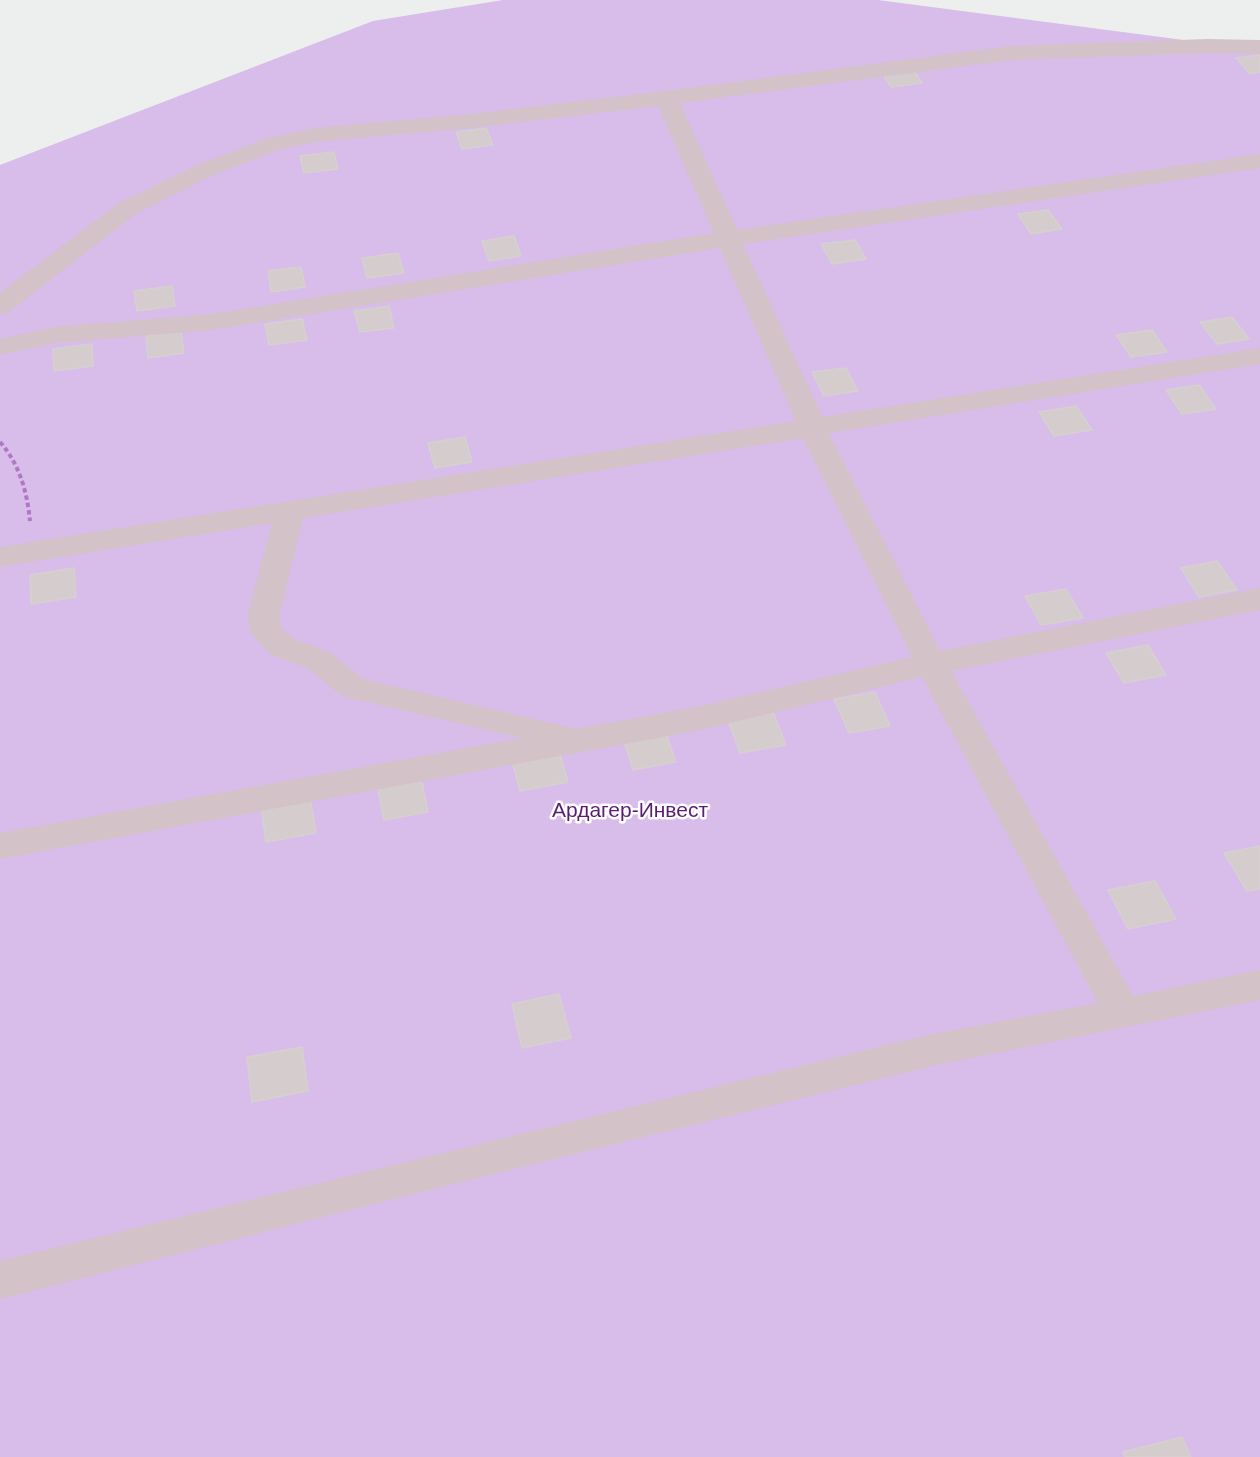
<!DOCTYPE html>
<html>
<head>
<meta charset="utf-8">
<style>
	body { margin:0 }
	canvas { display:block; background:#ecefed }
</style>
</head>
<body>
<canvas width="1260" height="1457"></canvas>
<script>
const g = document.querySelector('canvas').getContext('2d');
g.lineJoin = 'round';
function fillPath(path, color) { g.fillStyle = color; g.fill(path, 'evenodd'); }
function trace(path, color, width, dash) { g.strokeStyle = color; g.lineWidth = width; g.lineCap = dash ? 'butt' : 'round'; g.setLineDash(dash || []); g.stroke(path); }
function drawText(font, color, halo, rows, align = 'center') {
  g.font = font + ' Helvetica,sans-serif'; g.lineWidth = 5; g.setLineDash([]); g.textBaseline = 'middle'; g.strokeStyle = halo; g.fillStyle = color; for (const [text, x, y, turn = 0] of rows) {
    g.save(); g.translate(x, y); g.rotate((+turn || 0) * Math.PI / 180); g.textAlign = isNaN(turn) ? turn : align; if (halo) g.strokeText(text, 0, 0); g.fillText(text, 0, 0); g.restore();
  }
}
fillPath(new Path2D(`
	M503,0H878L1260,50V1457H0V165L373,21Z`), '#d8bcea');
const building = new Path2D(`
	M1260,55V72L1250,74L1236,58Z
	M912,68L922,83L891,87L881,72Z
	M486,128L493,145L462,149L456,132Z
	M334,152L338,169L304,173L300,156Z
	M1048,210L1062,229L1031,234L1018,214Z
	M514,236L521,256L489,261L482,241Z
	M855,240L866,259L832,264L821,244Z
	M398,253L404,273L367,278L362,258Z
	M301,267L305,287L271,292L268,271Z
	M172,286L175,306L137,311L134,291Z
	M389,306L394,328L360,332L354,311Z
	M1232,317L1249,339L1217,344L1200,322Z
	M302,319L307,340L269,345L265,324Z
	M1152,330L1167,352L1131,357L1116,335Z
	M181,331L184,353L148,358L146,336Z
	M92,344L93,366L54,371L53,349Z
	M846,368L858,391L824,396L812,372Z
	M1199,385L1216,409L1182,414L1166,390Z
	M1076,406L1092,430L1054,436L1039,412Z
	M465,437L472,462L435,468L428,443Z
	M1217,561L1237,590L1199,597L1181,568Z
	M74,568L76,597L31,604L30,575Z
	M1066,589L1083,618L1041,625L1025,596Z
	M1148,645L1166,675L1124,683L1106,653Z
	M875,692L890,726L849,733L834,699Z
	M773,712L786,745L740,753L728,720Z
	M664,728L676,762L633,770L622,735Z
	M558,748L568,782L520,791L511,757Z
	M421,777L428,812L384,820L377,784Z
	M310,798L316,833L266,842L261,807Z
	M1260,846V889L1247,891L1224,853Z
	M1155,881L1176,919L1128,929L1108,890Z
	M559,994L571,1038L522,1048L512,1004Z
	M302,1047L308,1091L252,1102L247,1057Z
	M1182,1437L1191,1457H1125L1123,1452Z`);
fillPath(building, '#d4cccd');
trace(building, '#d7d0d1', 1.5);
trace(new Path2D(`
	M0,442C20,465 27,492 30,521`), '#b077c6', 4, [4.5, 3]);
fillPath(new Path2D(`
	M1207,39L1260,40V54L1207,53L1011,60L680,103L737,230L1260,154V168L743,244L822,417L1260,348V364L829,433L940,651L1260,588V610L951,671L1133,996L1260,970V1000L928,1067L445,1186L0,1299V1261L928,1035L1098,1003L922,677L701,730L0,859V833L522,738L342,696L309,669L270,654L250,632L248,613L272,523L0,567V547L796,421L720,248L212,330L55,343L0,355V339L55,327L212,314L714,233L658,106L470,128L313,142L279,150L215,174L137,213L9,312L0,314V293L119,203L199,164L263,140L313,128L470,114L666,91L1011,46ZM803,438L912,657L701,706L576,729L363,679L331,653L292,638L281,628L280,613L303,518Z`), '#d3c3c8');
drawText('21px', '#5b1d73', '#fff', [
	["Ардагер-Инвест",630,811]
]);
</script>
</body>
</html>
